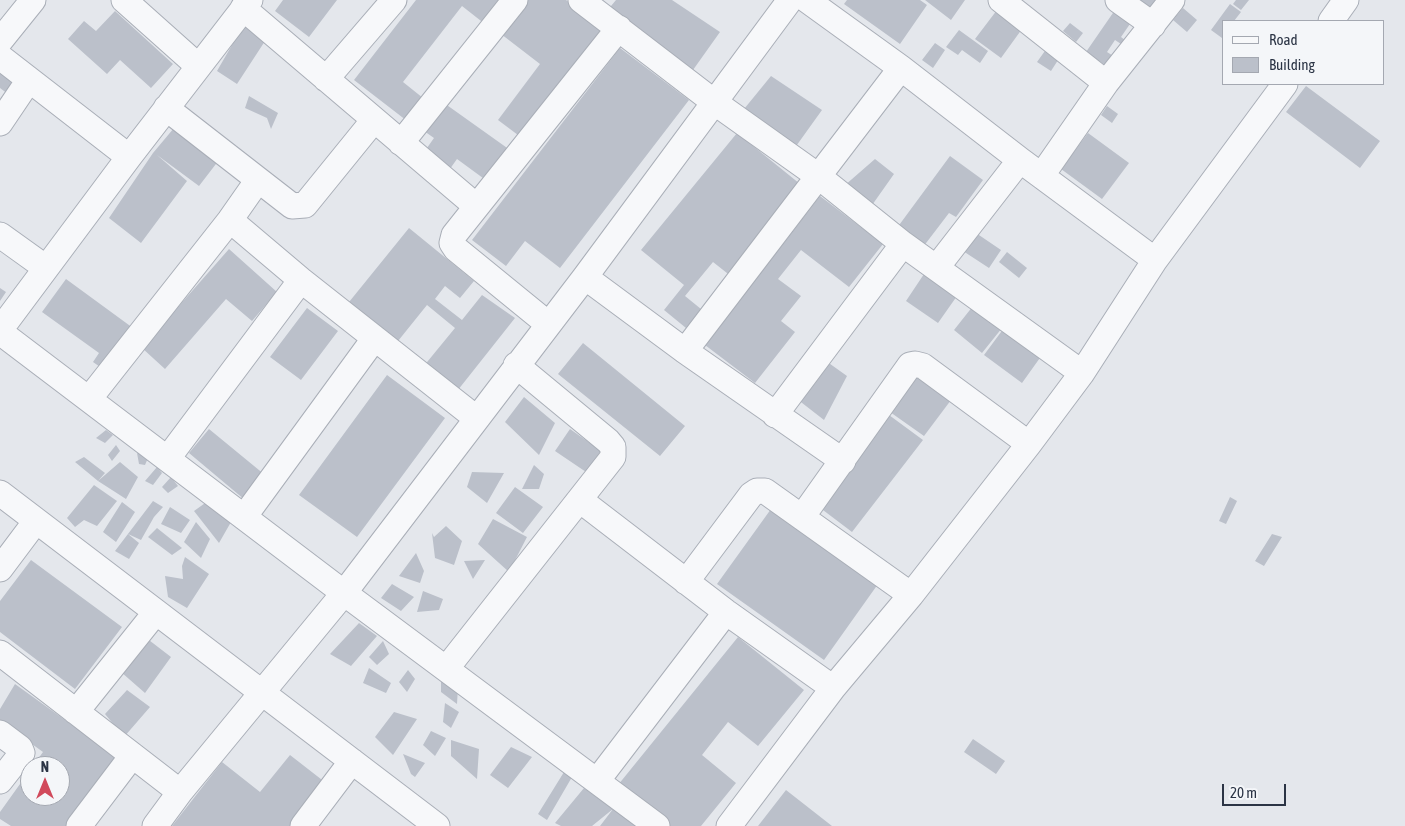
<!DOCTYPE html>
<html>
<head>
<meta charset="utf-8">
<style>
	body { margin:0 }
	#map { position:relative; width:1405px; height:826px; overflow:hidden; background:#e4e7ec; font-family:"Asap Condensed",sans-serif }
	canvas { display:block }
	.legend { position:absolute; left:1222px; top:20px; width:162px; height:65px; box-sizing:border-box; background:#f4f6f9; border:1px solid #a4a8b1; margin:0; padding:6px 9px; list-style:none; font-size:15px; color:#2b3445 }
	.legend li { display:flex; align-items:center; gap:10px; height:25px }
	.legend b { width:25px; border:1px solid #a4a8b1 }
	.north { position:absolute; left:20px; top:756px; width:50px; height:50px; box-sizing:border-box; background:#f4f6f9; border:1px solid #a4a8b1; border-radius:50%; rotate:0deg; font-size:14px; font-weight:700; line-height:20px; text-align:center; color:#2b3445 }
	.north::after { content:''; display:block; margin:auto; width:18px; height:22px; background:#d1495b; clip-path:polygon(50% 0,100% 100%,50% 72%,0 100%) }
	.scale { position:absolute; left:1222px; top:784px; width:64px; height:22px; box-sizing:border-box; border:2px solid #2b3445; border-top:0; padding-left:6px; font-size:15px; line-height:18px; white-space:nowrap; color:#2b3445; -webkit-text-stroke:4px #f4f6f9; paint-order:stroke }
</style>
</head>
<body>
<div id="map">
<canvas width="1405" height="826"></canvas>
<ul class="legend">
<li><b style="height:6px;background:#f7f8fa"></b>Road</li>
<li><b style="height:14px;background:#bbc0ca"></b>Building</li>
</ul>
<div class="north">N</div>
<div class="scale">20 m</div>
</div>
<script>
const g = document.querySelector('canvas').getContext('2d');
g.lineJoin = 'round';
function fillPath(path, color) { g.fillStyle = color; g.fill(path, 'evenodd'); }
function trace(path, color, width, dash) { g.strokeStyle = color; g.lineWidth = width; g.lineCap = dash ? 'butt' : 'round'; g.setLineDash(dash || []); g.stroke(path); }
fillPath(new Path2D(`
	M283,0H337L309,37L275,11Z
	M416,0H512L490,28L462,6L403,82L428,102L411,124L354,80Z
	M526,0H566L604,29L522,138L498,120L540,64L501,34Z
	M616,0H672L720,32L688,77L606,12Z
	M847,0H920L927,5L900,44L844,4Z
	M925,0H965L951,20Z
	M1132,0H1164L1154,15Z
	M1236,0H1249L1241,10L1233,4Z
	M1230,4L1241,12L1234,21H1224V35L1222,38L1211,30Z
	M1183,8L1197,20L1187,32L1173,20Z
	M997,10L1022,29L1001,58L975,39Z
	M1115,10L1132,21L1121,37L1130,44L1127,48L1115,40L1107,52L1118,59L1111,69L1086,52Z
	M115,11L173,64L151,88L120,60L107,74L68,39L84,21L96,31Z
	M1070,23L1083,33L1076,42L1063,31Z
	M243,26L267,38L237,84L217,71Z
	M959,30L988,51L980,63L962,50L958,55L946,47Z
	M935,43L945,50L933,68L922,60Z
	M620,48L689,100L560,268L525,241L506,266L472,240Z
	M1047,48L1060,57L1051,71L1037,62Z
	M0,72L16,85L8,94L0,88Z
	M771,76L822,110L789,156L740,114Z
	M1306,86L1380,141L1360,168L1286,112Z
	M249,96L278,113L271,129L267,118L245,108Z
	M444,103L510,150L487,181L457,159L447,173L422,155L434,138L424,131Z
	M1107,106L1118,114L1112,123L1101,115Z
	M174,128L219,160L199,186L157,155L187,181L141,243L109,218L153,153Z
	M737,133L805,188L732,277L713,262L685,296L701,309L686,328L664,310L684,285L641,250Z
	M1088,133L1129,163L1102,199L1061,169Z
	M950,156L983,180L956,217L949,213L920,251L894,232Z
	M875,159L894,174L870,208L844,186Z
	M820,196L883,244L849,287L801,250L778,279L801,296L781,321L795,332L755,383L705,345Z
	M409,228L474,281L460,298L445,286L435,299L462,320L482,295L515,318L454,395L423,367L455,328L427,305L394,346L345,307Z
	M976,233L1001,250L989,268L963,251Z
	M229,249L277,292L252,321L226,299L165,369L142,348Z
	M1007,252L1027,268L1019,278L999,262Z
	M924,274L957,296L938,323L906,301Z
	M66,279L133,328L103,369L93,362L99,353L42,312Z
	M0,288L6,292L0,301Z
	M973,306L1002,328L982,353L954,330Z
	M307,308L338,331L301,380L270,357Z
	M1004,328L1042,355L1022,383L984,355Z
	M583,343L685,426L660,456L558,374Z
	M826,361L847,376L824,420L797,399Z
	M387,375L445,418L357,537L299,495Z
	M916,376L951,400L924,436L890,412Z
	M524,397L555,423L539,455L505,422Z
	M889,415L923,440L852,532L819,507Z
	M209,429L265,475L245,500L189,453Z
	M570,429L604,453L589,474L555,451Z
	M106,430L113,435L105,443L96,438Z
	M116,445L120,451L112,461L108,455Z
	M137,453L148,458L145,465L139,464Z
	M84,457L105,473L98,481L75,462Z
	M120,462L138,477L126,499L98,481Z
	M534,465L544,474L539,489H522Z
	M157,467L162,473L153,485L145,481Z
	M472,472L504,473L487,503L467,487Z
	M171,477L178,486L168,493L162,487Z
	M94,485L117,501L97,526L84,520L75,527L67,518Z
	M515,487L543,507L523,533L496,513Z
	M1230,497L1237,501L1226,524L1219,521Z
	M153,501L163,507L154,517L141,540L128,534L139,543L129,559L115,551Z
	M208,501L231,522L219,543L194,511Z
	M122,502L135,512L116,542L103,532Z
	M170,507L190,520L181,533L161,524Z
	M771,509L878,584L824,660L717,584Z
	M493,519L527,537L509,572L478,544Z
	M196,522L210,539L201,558L184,542Z
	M446,526L462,541L454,565L435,558L432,533L434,537Z
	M157,528L182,548L172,555L148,537Z
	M1272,534L1282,537L1264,566L1255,561Z
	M416,553L424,571L420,583L399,576Z
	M185,557L209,574L187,608L168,597L165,576L183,579L182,566Z
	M31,560L122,627L75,689L0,632V601Z
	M485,560L473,579L464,561Z
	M392,584L414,597L401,611L381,598Z
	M423,591L443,599L439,610L417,612Z
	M359,623L377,636L351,666L330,654Z
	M145,637L171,657L145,693L121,672Z
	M738,637L804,690L758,746L728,722L702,755L736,783L701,826H669L618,785Z
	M383,641L389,654L377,665L369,657Z
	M369,668L391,683L386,693L363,683Z
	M408,670L415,679L407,692L399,682Z
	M441,678L458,687L457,704L441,692Z
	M15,684L122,761L71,826H11L0,819V812L30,770V796H60V766H33L43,752L0,721V709Z
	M127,690L150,707L124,737L105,714Z
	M445,703L459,712L451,728L443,722Z
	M394,712L417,719L393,755L375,737Z
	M431,731L446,738L435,756L423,745Z
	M973,739L1005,761L996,774L964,752Z
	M451,740L479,749L477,779L451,756Z
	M511,747L532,757L508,788L490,775Z
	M403,754L425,763L415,777L411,774Z
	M290,755L326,783L291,826H172L222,762L260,792Z
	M564,772L572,777L547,820L538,814Z
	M584,788L613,809L638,826H600L613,809L592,826H561L555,823Z
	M786,790L832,826H758Z`), '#bbc0ca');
const minor = new Path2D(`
	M124,0L198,66
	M581,0L714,102L818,176L903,244L1082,373
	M807,0L901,68L1020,160L1155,260
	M1001,0L1106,83
	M1118,0L1153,25
	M243,8L476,206
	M1331,21L1346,0
	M0,41L33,0
	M0,57L129,157
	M326,79L394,0
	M166,108L292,206L305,205L374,120
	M0,123L29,80
	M401,143L515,0
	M1042,175L1106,83L1172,0
	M230,220L301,280L476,418
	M0,235L46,268
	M937,267L1020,160
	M585,277L685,351L843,461
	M548,324L456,249L452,243L454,235L619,28
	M0,330L129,157L250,0
	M0,332L344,593L657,826
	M685,351L901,68
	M89,399L230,220L258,180
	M775,415L903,244
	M168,458L301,280
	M0,493L437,826
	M580,500L726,612L833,688
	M244,517L374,339
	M802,517L910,365L915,364L923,366L1029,444
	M0,569L36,521
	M686,582L751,495L757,491H765L911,595
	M0,653L180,792
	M446,669L613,457V447L608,441L516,365
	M76,712L156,612
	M0,733L20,748L22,753L0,781
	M597,781L726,612
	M79,826L132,756
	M155,826L180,792L344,593L585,277L790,0
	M303,826L352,761
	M729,826L833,688L911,595L1029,444L1082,373L1155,260L1285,84`);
trace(minor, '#a9aeb7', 27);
trace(minor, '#f7f8fa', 25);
</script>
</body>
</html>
